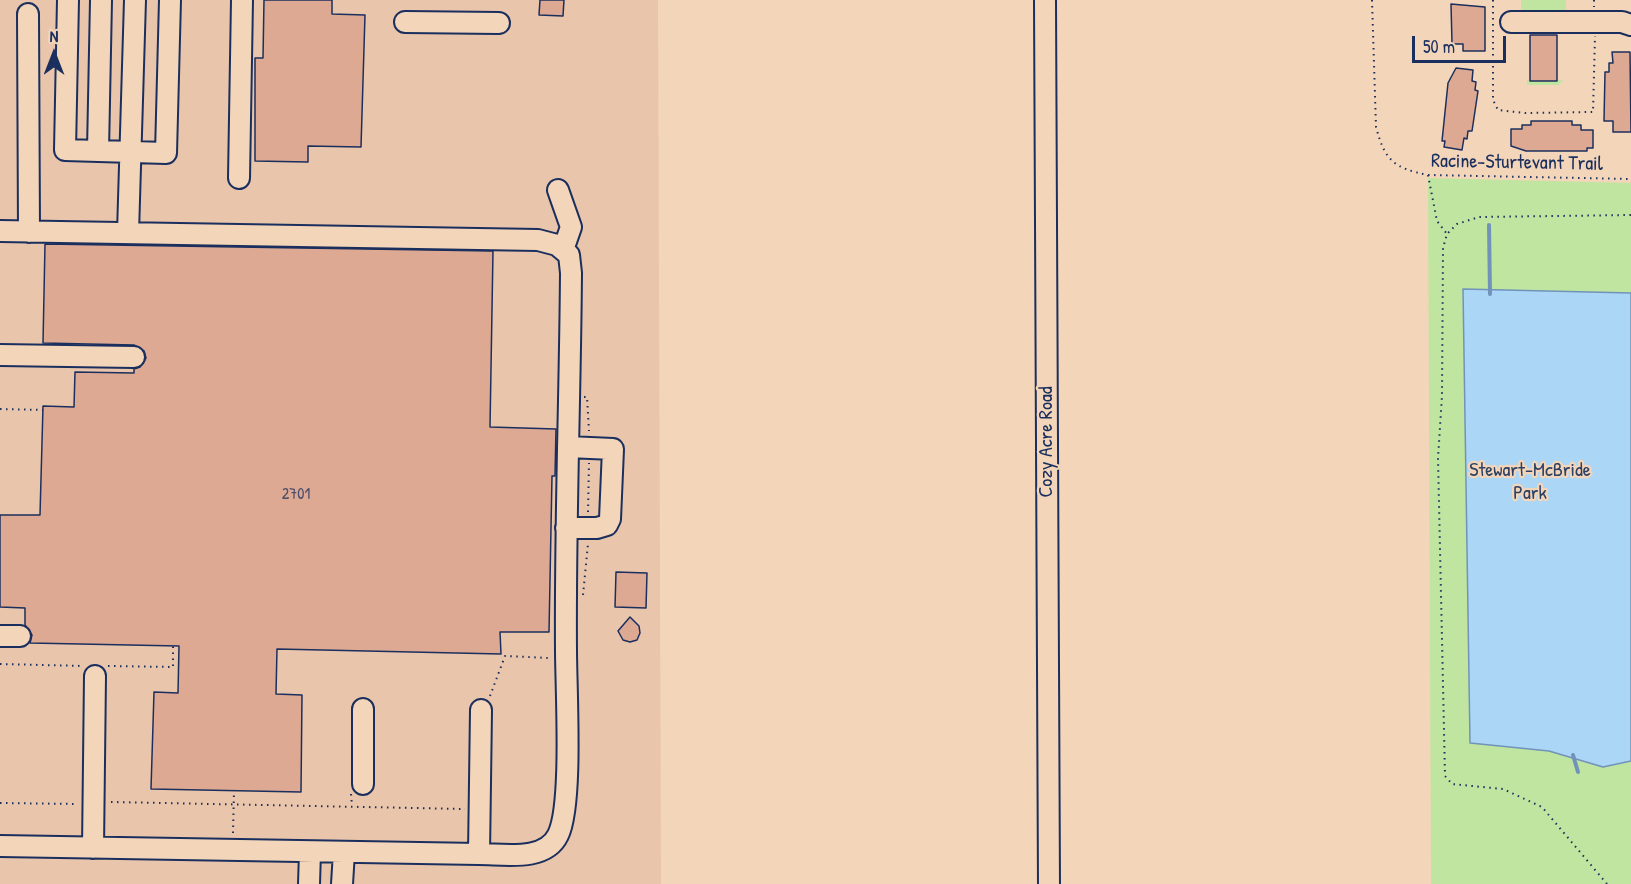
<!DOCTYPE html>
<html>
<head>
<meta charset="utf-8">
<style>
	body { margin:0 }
	#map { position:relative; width:1631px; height:884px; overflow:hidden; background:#f3d5b9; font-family:"Patrick Hand",sans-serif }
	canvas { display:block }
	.north { position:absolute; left:24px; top:24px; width:60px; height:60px; -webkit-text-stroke:4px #f3d5b9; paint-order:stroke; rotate:0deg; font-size:16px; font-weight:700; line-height:24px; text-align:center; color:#1b2f5e }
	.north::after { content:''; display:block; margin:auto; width:21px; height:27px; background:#1b2f5e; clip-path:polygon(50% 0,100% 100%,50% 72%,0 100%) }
	.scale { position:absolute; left:1412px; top:36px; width:94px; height:27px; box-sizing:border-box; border:3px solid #1b2f5e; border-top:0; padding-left:8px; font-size:18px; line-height:21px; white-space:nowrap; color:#1b2f5e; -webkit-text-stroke:4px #f3d5b9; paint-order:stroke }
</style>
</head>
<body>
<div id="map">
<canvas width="1631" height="884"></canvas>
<div class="north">N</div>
<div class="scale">50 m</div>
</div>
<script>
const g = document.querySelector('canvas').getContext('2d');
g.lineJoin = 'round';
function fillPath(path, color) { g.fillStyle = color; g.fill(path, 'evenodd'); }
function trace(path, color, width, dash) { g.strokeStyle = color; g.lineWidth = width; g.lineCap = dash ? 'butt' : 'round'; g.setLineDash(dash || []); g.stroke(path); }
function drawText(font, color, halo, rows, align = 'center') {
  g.font = font + ' "Patrick Hand",sans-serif'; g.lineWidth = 4.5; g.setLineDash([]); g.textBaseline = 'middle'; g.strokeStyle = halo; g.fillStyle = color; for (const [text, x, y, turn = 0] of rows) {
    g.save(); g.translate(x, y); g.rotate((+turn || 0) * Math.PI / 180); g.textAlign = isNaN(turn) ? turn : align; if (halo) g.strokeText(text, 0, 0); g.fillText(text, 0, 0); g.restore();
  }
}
fillPath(new Path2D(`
	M0,0H658L661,884H0Z`), '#e8c5ab');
fillPath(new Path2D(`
	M1521,0H1566V13H1521Z
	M1527,80H1563L1559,85H1527Z
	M1428,178L1631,183V884H1431Z`), '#c0e5a0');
const water = new Path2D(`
	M1463,289L1631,293V761L1603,767L1549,751L1470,743Z`);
fillPath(water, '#abd6f6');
trace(water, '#7193b9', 1.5);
trace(new Path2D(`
	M1489,225L1490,294
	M1573,755L1578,772`), '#7193b9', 4);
const building = new Path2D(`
	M264,0H332V14L365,15L361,147L308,146V162L255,161V58H263Z
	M540,0H564L563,16L539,15Z
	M1451,4L1485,7V51H1463V44H1452Z
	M1530,35H1557V81H1530Z
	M1612,52H1630L1631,132H1613V121H1604L1605,72H1609V63H1613Z
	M1456,68L1473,70L1472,81L1476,82L1475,90L1478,91L1472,131H1468L1467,139L1464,138L1462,150L1444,147L1445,141H1442L1448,83Z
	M1531,121H1572V125H1581V130H1593V148H1587V151H1526L1511,146V129H1522V125H1531Z
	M45,244L493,251L490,427L556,429L555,476H552L549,632H500L501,654L277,649L276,694L302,695L301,792L151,789L154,692L178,693L179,646L30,643L32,635L25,625V608L0,607V515H40L43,406L74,407L75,372L134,373V369L140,367L146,358L144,351L134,345L43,343Z
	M616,572L647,573L646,608L615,607Z
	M630,617L639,626L640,633L637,640L630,642L623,640L618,631Z`);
fillPath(building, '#dda992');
trace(building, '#1b2f5e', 1.5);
const minor = new Path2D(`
	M68,0L65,150L166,153L170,0
	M1045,0L1049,884
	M28,14L29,232
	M405,22L499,23
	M1511,22H1622L1631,25
	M98,151L101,0
	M239,178L242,0
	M558,190L571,227L563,250
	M0,231L538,240L557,245L569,255L571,273C570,399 565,524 566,650C566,689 573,805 558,835C545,862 504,854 479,854
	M128,233L135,0
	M0,355L134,357
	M566,528H597L607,525L610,519L613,449L568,447
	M0,636H20
	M363,784V709
	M0,846L479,854L481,710
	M93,848L95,676
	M309,884L310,852
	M342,884L344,852`);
trace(minor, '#1b2f5e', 24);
trace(new Path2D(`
	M1372,0L1376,127C1385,161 1394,168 1428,175L1631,179
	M1493,0V100L1498,110L1525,113L1593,112L1595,36
	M1594,0V7
	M1428,175L1437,221L1447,234
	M584,397H587L589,431
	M0,409L43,410
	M588,512L589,463
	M583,595L588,544
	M0,664L84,666
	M108,666L173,667V646
	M490,696L505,656L549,658
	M351,794L352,806
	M111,802L465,809
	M0,803L78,804
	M233,833L234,791
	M1607,884L1542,807L1503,789L1452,784L1445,776L1438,458L1442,396L1443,248L1447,234L1457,224L1479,217L1631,215`), '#1b2f5e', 2, [1.5, 4.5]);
trace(minor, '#f3d5b9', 20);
drawText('16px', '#4c4e6b', null, [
	["2701",296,495]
]);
drawText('20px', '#1b2f5e', '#f3d5b9', [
	["Racine-Sturtevant Trail",1517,163,1],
	["Cozy Acre Road",1047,442,-90]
]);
drawText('20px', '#2c4165', '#f3d5b9', [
	["Stewart-McBride",1530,471],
	["Park",1530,494]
]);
</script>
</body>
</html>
